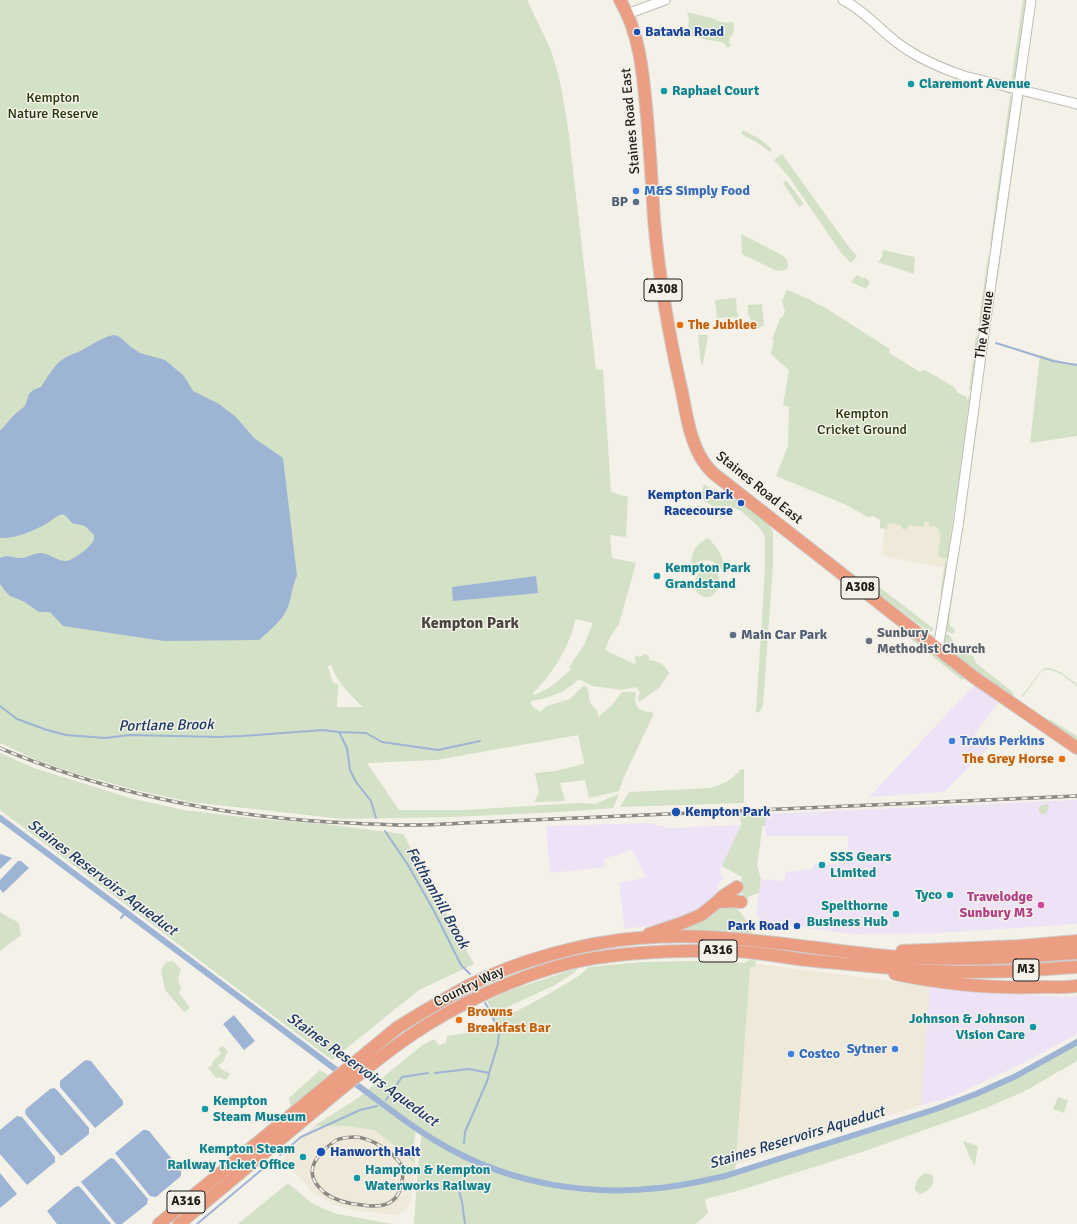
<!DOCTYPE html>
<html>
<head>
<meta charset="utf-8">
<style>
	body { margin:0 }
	canvas { display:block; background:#f4f1e9 }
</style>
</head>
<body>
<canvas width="1077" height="1224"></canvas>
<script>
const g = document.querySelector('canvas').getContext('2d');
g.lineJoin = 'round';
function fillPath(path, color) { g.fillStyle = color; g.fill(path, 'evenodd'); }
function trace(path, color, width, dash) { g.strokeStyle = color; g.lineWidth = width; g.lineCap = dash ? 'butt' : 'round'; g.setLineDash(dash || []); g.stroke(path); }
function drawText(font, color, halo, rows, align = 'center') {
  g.font = font + ' Signika,sans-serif'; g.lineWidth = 3; g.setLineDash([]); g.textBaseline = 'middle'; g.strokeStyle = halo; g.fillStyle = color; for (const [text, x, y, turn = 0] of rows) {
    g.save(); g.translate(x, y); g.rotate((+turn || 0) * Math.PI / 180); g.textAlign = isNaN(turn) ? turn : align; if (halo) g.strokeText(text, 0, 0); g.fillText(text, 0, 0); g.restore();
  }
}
fillPath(new Path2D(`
	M886,518L900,520L957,524L950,568L886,557L882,553Z
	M750,963L930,986L921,1105L735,1165Z
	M314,1126H345L374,1130L390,1142L415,1164L411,1202L405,1211L397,1215L357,1211L333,1204L313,1193L283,1159Z`), '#efe9d9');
fillPath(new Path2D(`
	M975,684L999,702L974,734L989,747L944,792L869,797Z
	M1077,800V924L939,933L854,934L775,924L766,922L759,918L756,913L761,879L784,881L786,872L813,869L814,864H841V863H848V838L845,836H766L765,826L766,814Z
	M648,823L670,828L741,825L724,864L718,872L724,877L718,885L717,895L698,910L661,924L625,929L619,883L634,880L646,877L632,850L604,859L605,867L550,873L546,826Z
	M930,986L996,994L1070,997L1077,996V1034L1023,1063L951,1097L921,1105Z`), '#eee2f6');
fillPath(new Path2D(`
	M0,0H527L550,48L557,70L562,91L569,135L596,369L603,370L611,492L628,497L626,537L610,535L612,558L636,563L619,624L610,637L605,650L634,664L636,663L635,659H634L637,655L639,657L643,656V654H645L649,656V660C658,661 665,664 669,673L660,687L639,702L638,697L640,692L636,687L622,690L592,686L579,679C566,692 550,698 531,701L532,706L540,712L547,706L570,699L584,685L588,689C590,703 588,701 598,712V717L611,706L622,692H636C633,710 640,710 654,713L624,777L619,791L589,798L585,780L560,783L565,801L534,802L539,792L535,773L556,771L583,764L584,762L578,735L436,760L367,763L399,810H464L578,803L595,804L619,794L613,808L560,812L452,817L343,819L190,802L136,790L81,775L41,762L0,743ZM575,619L593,623L584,645L569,667L571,669C560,680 549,689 535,695H533V693C552,675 571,645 575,619ZM329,665H331C337,682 350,695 363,707H337L338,684L333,683L328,667Z
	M1023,0H1027L1014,82L1011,83Z
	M687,12L715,19L717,21L727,23L730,22H733L734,25L733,35L730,37L729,42L731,45L728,48L724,43L690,36L691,33L687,32L689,20Z
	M1006,90L1010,92L1012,97L992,245H990L1010,95L1006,92Z
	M1022,94H1027L1023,97L997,282L994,281Z
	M743,130L760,139L772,149L770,152L758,143L741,134Z
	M782,154L849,247L857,256L851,263L842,254L789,177L774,160Z
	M786,180L804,204L799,207L783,183Z
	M741,234L782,255L787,260L788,267L785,270L782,271L775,270L742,254Z
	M883,250L915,257L914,274L878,262L882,257Z
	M988,255H989L981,323L979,322Z
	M857,275L863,278H866L870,282L866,289L851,282Z
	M787,290C824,303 857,329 890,349L889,353L920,372L925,370L954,387L958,393L967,397V402L969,396L970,397L966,423L967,428L963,444L964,453L960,465L962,469L960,487L956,498L947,559L940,557L938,555L941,534L938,530V528L935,526L932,527L929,525V522H924L925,524L923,527L910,525L906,529H902L901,525L889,523L886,529L880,528V520L873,516L868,517L844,504L776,476L788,446L789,407L783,405L789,370L771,354L774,341L772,340L780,318H782L785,312L782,301Z
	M736,298L737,311L739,317L717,318L715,300Z
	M762,304L764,325L756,330L748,314V305Z
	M976,334L978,338L971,389L969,391Z
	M698,335H708L703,364H701Z
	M1040,355L1077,366V436L1030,443Z
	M974,427L976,428L949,621L950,626L955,630L954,634L948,632L946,630Z
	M704,484L713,490L718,491H728L768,523L773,532V564L763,706L760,711L756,713L765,569V536L758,526L741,511L730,506H713L706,502L701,497Z
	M708,538C721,551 724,558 725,576C718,560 707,556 692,565C691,550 696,545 708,538Z
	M945,562H947L943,592L940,595Z
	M706,567C728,568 720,601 704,597C701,596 698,594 696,591C692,582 698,570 706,567Z
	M870,580L934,629L931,632L928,631L870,588Z
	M904,628L967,677L964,679L962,680L903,633V630Z
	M944,634L949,635C957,647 958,652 973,656L976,663L1014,693L1011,696L942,647Z
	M1045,668C1057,667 1067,677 1077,684V686C1068,680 1052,664 1041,672L1023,697L1022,696L1039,673Z
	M1049,719L1077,736V744L1046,723Z
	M0,753L34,768L130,798L184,810L259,819L325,824L403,834L474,964L419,990L332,1060C221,977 111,893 0,810Z
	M741,769H744V803L620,807L629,792L710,788C723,784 732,780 741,769Z
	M1047,804L1049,805L1048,810L1045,814H1041L1039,812V807L1041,806Z
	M764,809L766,814L765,826H762L761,838L757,865L761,879L759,893L750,896L748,898H745C740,892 741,884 742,877L722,866L741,825L740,812Z
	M719,905L735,906L744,917L753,934L677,929Z
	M0,912L19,923L21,935L0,951Z
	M752,960L756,961L755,966L750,968L735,1173L936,1109L976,1094L1016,1076L1077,1042V1061L1025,1091L986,1108L865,1151L734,1192L705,1199L708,1213L696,1224H414L418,1166L422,1130L416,1126L414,1144L415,1164L390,1142L374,1130L345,1126H314L358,1098L421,1046L434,1039L439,1045L446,1043L447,1036L472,1032L496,1025L493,1018L515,1012L534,1002L559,988L580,975L589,967L643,962L693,961L746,963V961Z
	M173,961L181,969L178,979L181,989L179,993L190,1008L184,1012L165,990L161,970L166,962Z
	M578,968L574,973L553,986L494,1013L487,1001L514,989Z
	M223,1046L228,1051L223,1062L218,1065L221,1069L230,1074L226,1080L220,1077L216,1078L208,1068L213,1064L212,1062L221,1053L218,1049Z
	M320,1070L331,1077L293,1108L290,1105L289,1098Z
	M1058,1097L1068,1100L1064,1113L1053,1109Z
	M963,1141L978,1146L975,1165H974L969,1156Z
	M925,1173L932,1175C937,1183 929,1191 920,1194L915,1190C915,1183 918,1177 925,1173Z
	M288,1183L310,1202L322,1208L337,1214L393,1224H238Z`), '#d3e1c6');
fillPath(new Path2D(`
	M113,335L118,336L122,339L131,347L140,353L165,360L184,376L193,391L219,404L236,417L254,438L283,458L297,576C292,586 292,596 288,607C283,620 269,631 259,640L164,641L63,626L50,612H39L23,601L10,596L6,592L0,584V558C7,554 13,558 21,558C28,558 35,552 42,553C50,554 57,561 66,561C72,561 91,547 93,541C94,540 94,537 94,535L85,526L72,523L66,516L62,514C56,516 51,521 46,524C30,532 18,538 0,538V431L14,415L25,406L29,394L33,390L41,387C46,379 52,369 59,362C66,356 74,354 82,350C92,345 101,338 113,335Z
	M536,576L538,593L453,601L452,587Z
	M1,854L12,858L0,869V855Z
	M18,861H21L29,868L3,893L0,889V880Z
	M234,1015L255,1041L244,1050L223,1024Z
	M87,1060L91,1061L123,1101V1105L95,1128L60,1087V1081L84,1061Z
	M54,1088L57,1090L89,1128V1134L61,1156L26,1115L25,1112L26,1109L50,1089Z
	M17,1116L22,1117L55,1157V1162L27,1185L0,1154V1130Z
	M143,1130H146L149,1131L181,1170V1176L156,1197L150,1196L115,1153Z
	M111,1158L114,1159L148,1199L147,1204L122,1224H116L81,1182L109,1159Z
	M0,1173L17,1194L0,1208Z
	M78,1186L80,1187L111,1224H57L47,1211L75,1187Z`), '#9db4d4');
trace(new Path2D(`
	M996,343L1053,361L1077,365
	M0,706L17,719L47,730L66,735L106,738L129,735L219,737L243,736L323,730L339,732L366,733L382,742L438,750L480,741
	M339,732L347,748L350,770L356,782L371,801L376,818
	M385,831L408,865L434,911L461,965L470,974
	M121,918L126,912
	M435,1073L469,1069L489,1073
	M386,1100L402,1077L428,1073
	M464,1143L465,1132L488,1079L489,1073L498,1044L499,1032L489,1009L485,1003
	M280,1155L301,1137L360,1110L377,1106
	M461,1181L459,1190L462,1202L465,1224
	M197,1224L272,1161`), '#9db4d4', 2);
trace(new Path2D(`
	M0,818L343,1075
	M350,1080C383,1103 414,1130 450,1149C514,1184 588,1196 659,1188C682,1186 703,1181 725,1176L936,1109L976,1094L1016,1076L1077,1042`), '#9db4d4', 6);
const secondary = new Path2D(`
	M843,0C865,11 880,30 899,44C919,59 941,68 964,76L1077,104
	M627,14L665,0
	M938,649L958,526L984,333L1031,0`);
const highway = new Path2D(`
	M620,0C641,36 643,76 647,117C650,151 652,185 654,219C659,277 669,336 682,392C687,419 692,454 713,473L975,678L1077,748
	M717,902L734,901L741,902
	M649,934L682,923L701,915L717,902L723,896L737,887
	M902,951L1020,946L1077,941
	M895,974C944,984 994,989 1043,987C1054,987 1066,988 1077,986
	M159,1224L398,1027C421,1013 444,999 468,986C516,961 585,942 639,938C719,931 798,947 877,955C945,962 1009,958 1077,953
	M179,1224C223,1187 268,1150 312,1113C345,1086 377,1058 413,1034C457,1004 518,976 570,963C621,951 680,950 732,951C757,952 782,957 806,960C848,964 891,969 934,971C982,974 1029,970 1077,967`);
trace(secondary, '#c0bcb4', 11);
trace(highway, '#cdcdcc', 14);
trace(secondary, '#fff', 9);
trace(highway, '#ec9e83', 12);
const rail = new Path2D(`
	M0,748C105,792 216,815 329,822C355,823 382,825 408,825C426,825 444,824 463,823L1077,796
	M354,1137C370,1137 394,1152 402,1166C404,1171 403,1176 402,1181C399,1205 383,1208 362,1205C348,1204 336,1201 325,1193C309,1180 308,1167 322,1152C327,1147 332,1142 339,1139C344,1138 349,1137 354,1137Z`);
trace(rail, '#8c8984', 3.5);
trace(rail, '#f4f1e9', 2, [6]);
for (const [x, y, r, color] of [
	[637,32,4,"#1a4fb4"],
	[911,84,4,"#0f9aa8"],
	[664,91,4,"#0f9aa8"],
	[636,191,4,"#3f7fe0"],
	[636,202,4,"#5c6f8a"],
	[680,325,4,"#e8710a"],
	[741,503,4,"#1a4fb4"],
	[657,576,4,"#0f9aa8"],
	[733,635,4,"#5c6f8a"],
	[869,641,4,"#6b7280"],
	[952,741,4,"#3f7fe0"],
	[1062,759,4,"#e8710a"],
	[676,812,5,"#1a4fb4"],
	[822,865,4,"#0f9aa8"],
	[950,895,4,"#0f9aa8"],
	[1041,905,4,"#d1479c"],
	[896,914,4,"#0f9aa8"],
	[797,926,4,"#1a4fb4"],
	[459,1020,4,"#e8710a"],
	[1033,1027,4,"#0f9aa8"],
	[895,1049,4,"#3f7fe0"],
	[791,1054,4,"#3f7fe0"],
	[205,1109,4,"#0f9aa8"],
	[321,1152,5,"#1a4fb4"],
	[303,1157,4,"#0f9aa8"],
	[357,1178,4,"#0f9aa8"]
]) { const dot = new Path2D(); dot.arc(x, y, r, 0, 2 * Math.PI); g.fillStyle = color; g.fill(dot); trace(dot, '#f4f1e9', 1.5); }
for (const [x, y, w] of [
	[663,290,38],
	[860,588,38],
	[718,951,38],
	[1026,970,26],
	[186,1202,38]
]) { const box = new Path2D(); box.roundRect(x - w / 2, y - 11, w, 22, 3); g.fillStyle = '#f4f1e9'; g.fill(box); trace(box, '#1d1b18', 1); }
drawText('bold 13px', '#1d1b18', null, [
	["A308",663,290],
	["A308",860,588],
	["A316",718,951],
	["M3",1026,970],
	["A316",186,1202]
]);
drawText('bold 14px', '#164399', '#f4f1e9', [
	["Batavia Road",645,32],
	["Kempton Park",733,495,"right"],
	["Racecourse",733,511,"right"],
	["Kempton Park",685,812],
	["Park Road",789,926,"right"],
	["Hanworth Halt",330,1152]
], 'left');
drawText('bold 14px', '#0d838f', '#f4f1e9', [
	["Claremont Avenue",919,84],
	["Raphael Court",672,91],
	["Kempton Park",665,568],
	["Grandstand",665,584],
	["SSS Gears",830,857],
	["Limited",830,873],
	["Tyco",942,895,"right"],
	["Spelthorne",888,906,"right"],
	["Business Hub",888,922,"right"],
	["Johnson & Johnson",1025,1019,"right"],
	["Vision Care",1025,1035,"right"],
	["Kempton",213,1101],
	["Steam Museum",213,1117],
	["Kempton Steam",295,1149,"right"],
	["Railway Ticket Office",295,1165,"right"],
	["Hampton & Kempton",365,1170],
	["Waterworks Railway",365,1186]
], 'left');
drawText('14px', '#223309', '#f4f1e9', [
	["Kempton",53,98],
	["Nature Reserve",53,114],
	["Kempton",862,414],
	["Cricket Ground",862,430]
]);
drawText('14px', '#1d1b18', '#f4f1e9', [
	["Staines Road East",631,121,-95],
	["The Avenue",985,325,-82],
	["Staines Road East",759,488,39],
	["Country Way",469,987,-26]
]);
drawText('bold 14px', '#366cbe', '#f4f1e9', [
	["M&S Simply Food",644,191],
	["Travis Perkins",960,741],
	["Sytner",887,1049,"right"],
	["Costco",799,1054]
], 'left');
drawText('bold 14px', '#4e5e75', '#f4f1e9', [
	["BP",628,202],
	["Main Car Park",741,635,"left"]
], 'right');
drawText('bold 14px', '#c56008', '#f4f1e9', [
	["The Jubilee",688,325],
	["The Grey Horse",1054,759,"right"],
	["Browns",467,1012],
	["Breakfast Bar",467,1028]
], 'left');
drawText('bold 14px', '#5b616d', '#f4f1e9', [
	["Sunbury",877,633],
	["Methodist Church",877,649]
], 'left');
drawText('bold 14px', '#b23c85', '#f4f1e9', [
	["Travelodge",1033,897],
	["Sunbury M3",1033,913]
], 'right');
drawText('italic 15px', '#1a3964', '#f4f1e9', [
	["Portlane Brook",166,726,-1],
	["Staines Reservoirs Aqueduct",102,878,37],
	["Felthamhill Brook",437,898,61],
	["Staines Reservoirs Aqueduct",362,1070,36],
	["Staines Reservoirs Aqueduct",797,1138,-17]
]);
drawText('bold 16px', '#494640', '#f4f1e9', [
	["Kempton Park",470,624]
]);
</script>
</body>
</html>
